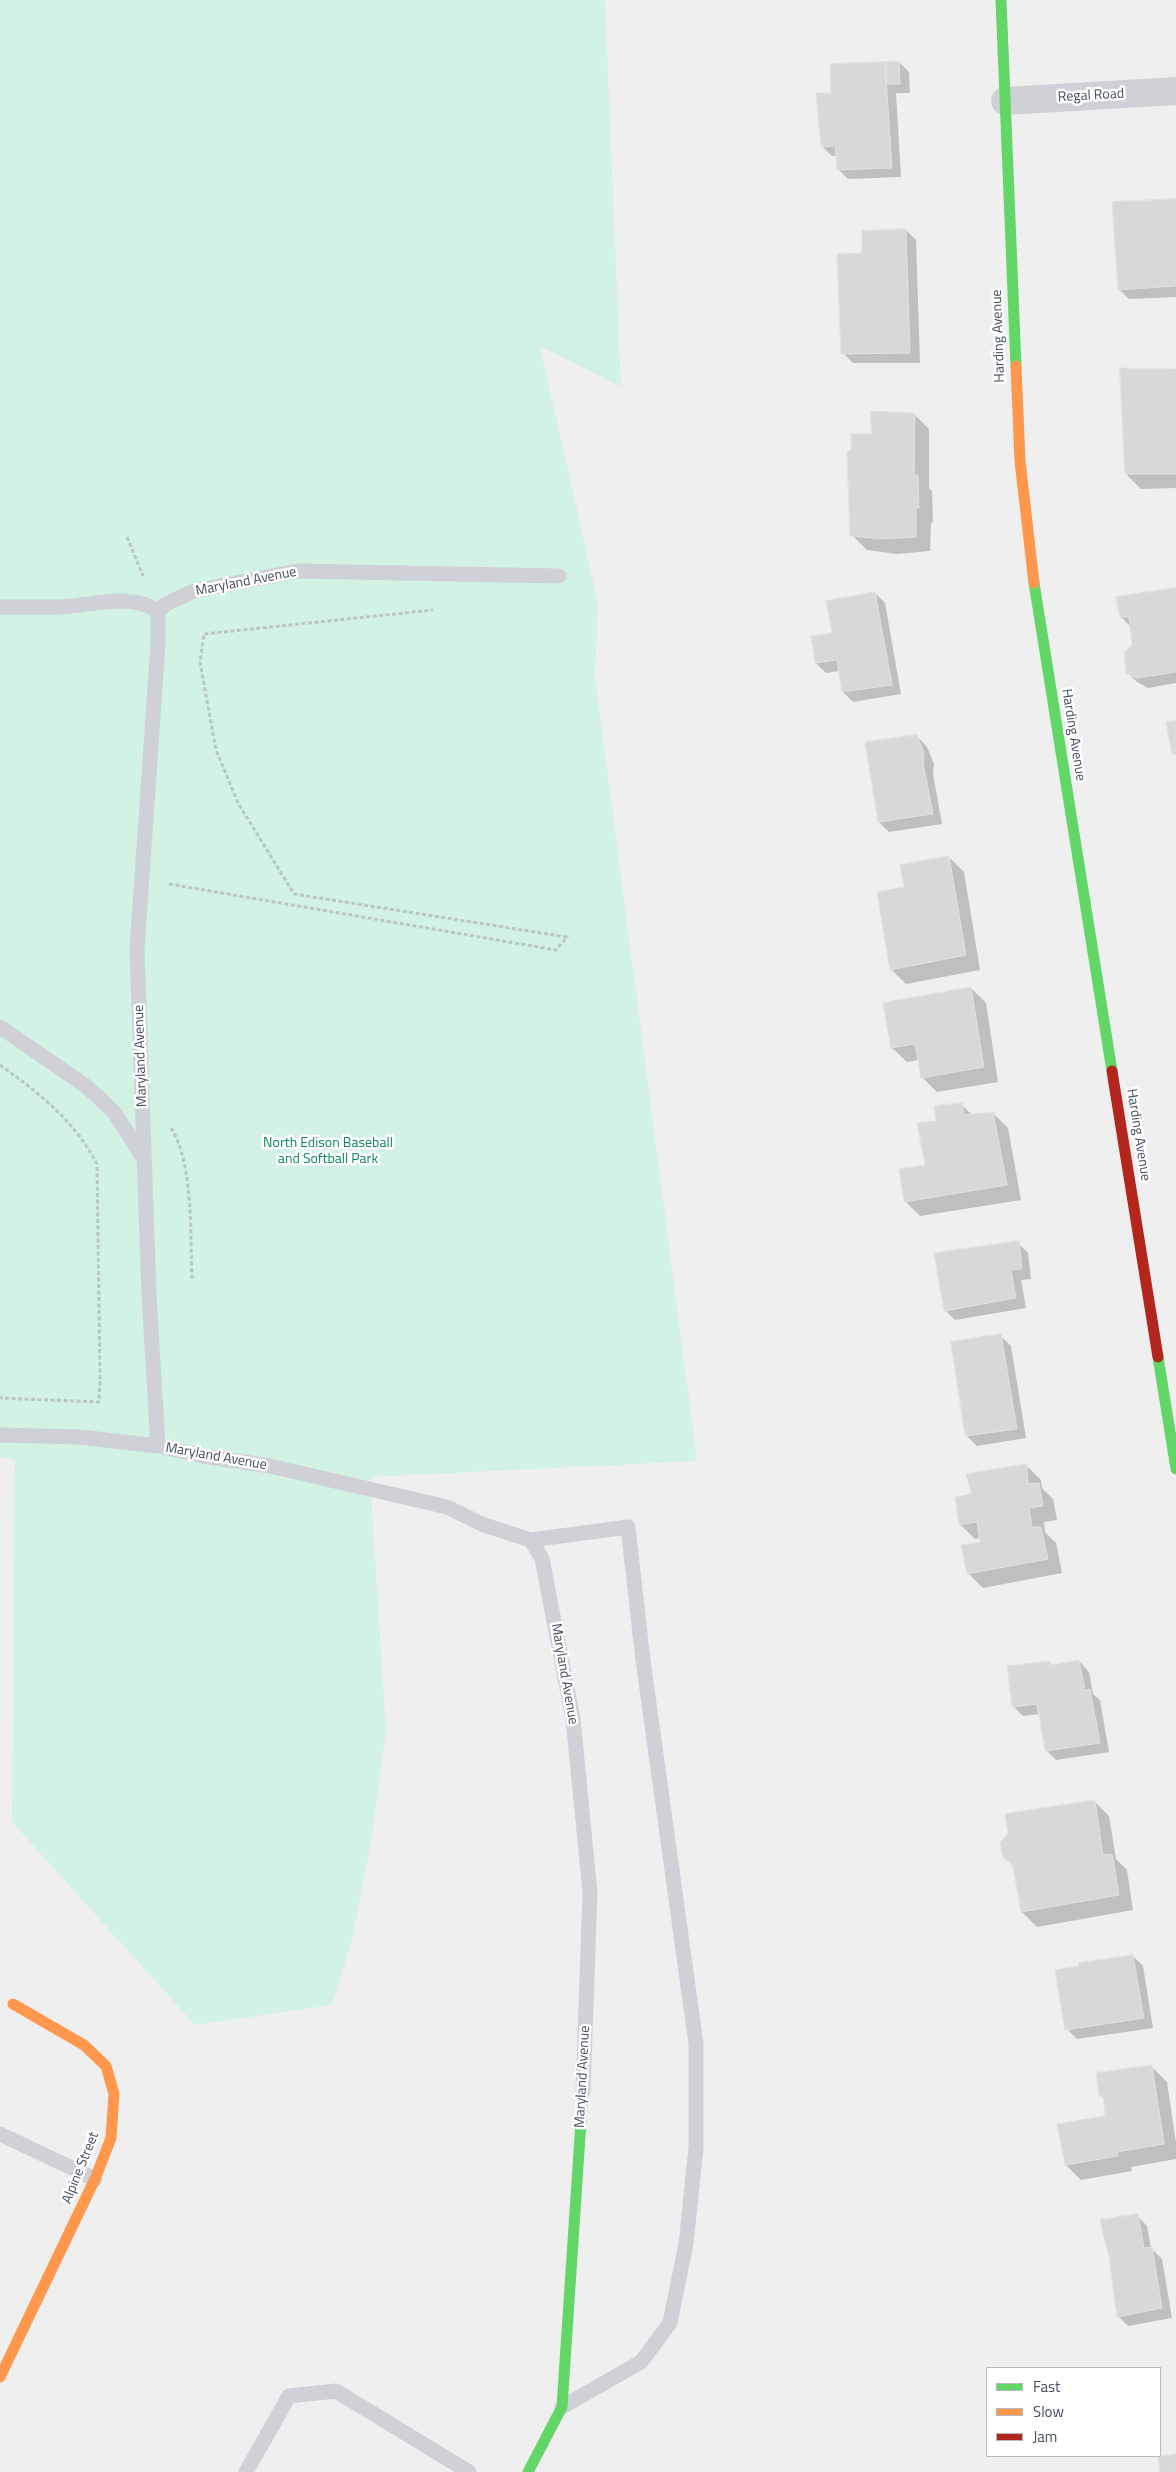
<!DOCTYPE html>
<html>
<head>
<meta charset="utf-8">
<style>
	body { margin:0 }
	#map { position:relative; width:1176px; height:2472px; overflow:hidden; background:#f0efef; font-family:"Titillium Web",sans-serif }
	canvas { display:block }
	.legend { position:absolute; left:986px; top:2367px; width:175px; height:90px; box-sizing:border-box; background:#fff; border:1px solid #b4b8bf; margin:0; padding:6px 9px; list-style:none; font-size:15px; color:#444d5e }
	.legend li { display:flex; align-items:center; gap:10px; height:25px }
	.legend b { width:25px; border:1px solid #b4b8bf }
</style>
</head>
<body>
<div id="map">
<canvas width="1176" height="2472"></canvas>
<ul class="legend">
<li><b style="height:6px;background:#63d668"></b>Fast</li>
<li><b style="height:6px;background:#ff974d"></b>Slow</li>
<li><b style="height:6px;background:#b3261e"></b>Jam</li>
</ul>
</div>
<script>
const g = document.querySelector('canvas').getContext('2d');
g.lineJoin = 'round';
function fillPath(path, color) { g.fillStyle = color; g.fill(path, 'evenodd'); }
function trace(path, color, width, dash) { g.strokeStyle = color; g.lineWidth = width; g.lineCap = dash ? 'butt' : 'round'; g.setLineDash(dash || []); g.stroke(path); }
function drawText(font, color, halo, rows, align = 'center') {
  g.font = font + ' "Titillium Web",sans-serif'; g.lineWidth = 5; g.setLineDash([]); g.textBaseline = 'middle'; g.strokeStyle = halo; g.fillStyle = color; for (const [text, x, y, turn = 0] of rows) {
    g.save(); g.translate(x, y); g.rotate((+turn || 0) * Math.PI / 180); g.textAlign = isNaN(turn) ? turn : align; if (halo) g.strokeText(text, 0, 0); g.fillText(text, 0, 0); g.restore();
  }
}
fillPath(new Path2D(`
	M0,0H605L621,387L540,346L598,603L595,676L697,1461L370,1477L386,1731L372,1836L352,1940L332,2005L195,2025L12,1822L15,1460L0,1457Z`), '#d1f2e4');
fillPath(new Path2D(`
	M899,62L909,72L910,93H896L901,177L848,179L838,169L837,156H832L822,146L833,94L832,65Z
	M1176,200V297L1129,299L1119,289Z
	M906,230L916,240L920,363H853L843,353L864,255Z
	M1176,370V488L1141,489L1126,474Z
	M914,414L929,429V488L932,491L933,522L931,523L930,551L897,554L867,550L852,535V453L872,436Z
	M1176,589V683L1148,688L1137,682L1127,672L1133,645L1131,627L1121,617Z
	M875,593L885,603L901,694L853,702L843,692L840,671L826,673L816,663L833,634Z
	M917,736L927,747L934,764L933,774L942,824L889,832L879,822Z
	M949,857L964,872L980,970L906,984L891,969L905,888Z
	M971,988L986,1003L998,1082L937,1092L922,1077L919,1060L907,1062L892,1048Z
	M961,1104L973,1116L993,1113L1008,1128L1021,1200L920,1216L905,1201L926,1167L938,1122Z
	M1018,1243L1028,1253L1031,1279L1021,1280L1026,1308L955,1320L945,1310Z
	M1001,1336L1011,1346L1026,1438L977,1446L967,1436Z
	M1026,1465L1041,1480L1042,1488L1053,1499L1057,1520L1044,1522L1045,1532L1056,1543L1062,1573L983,1588L968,1573L981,1543V1538L975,1539L960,1524L972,1495Z
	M1079,1661L1089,1672L1093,1694L1100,1700L1109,1752L1056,1760L1046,1750L1040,1714L1023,1716L1013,1706L1050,1662L1053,1666Z
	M1094,1801L1109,1816L1116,1859L1127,1870L1133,1910L1037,1927L1022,1912Z
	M1133,1956L1143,1966L1153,2028L1077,2039L1067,2029Z
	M1152,2067L1167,2082L1176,2143V2159L1131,2167L1132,2171L1081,2180L1066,2165L1107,2117L1105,2099L1100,2095Z
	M1137,2215L1147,2226L1151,2248L1162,2259L1172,2318L1128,2326L1118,2316Z`), '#0003');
const building = new Path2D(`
	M899,61L900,84H887L885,62Z
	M885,62L892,168L837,170L835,146L821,147L816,93H831L830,64Z
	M1176,199V286L1118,290L1112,202Z
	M906,229L910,353L841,354L837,254L862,253V231Z
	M1120,368L1176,369V474H1125Z
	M871,411L915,413L914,475H918L919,508H916V537L881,539L850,536L847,451H851V434H871Z
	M1176,588V672L1137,678L1126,673L1124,653L1132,645L1129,617H1120L1116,597Z
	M875,592L892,685L842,692L837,660L815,663L811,636L832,633L826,601Z
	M1176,721V754H1172L1166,722Z
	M917,735L924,753L923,763L933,814L878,822L865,742Z
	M949,856L966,955L890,970L877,892L904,887L900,865Z
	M971,987L984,1067L921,1078L915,1044L891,1048L883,1003Z
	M962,1103L964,1115L993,1112L1007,1185L904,1202L899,1169L925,1165L917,1123L936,1121L934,1106Z
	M1019,1241L1022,1269L1011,1270L1016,1298L944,1311L934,1253Z
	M1001,1334L1017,1429L965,1436L951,1342Z
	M1027,1464L1028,1484L1039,1483L1043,1506L1029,1508L1032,1527H1041L1048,1559L967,1574L961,1545L980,1542L977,1522L959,1525L955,1497L971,1494L966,1474Z
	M1079,1660L1085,1690L1090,1689L1100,1743L1045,1751L1037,1704L1012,1707L1007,1666L1050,1661L1051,1665Z
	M1095,1800L1103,1855L1112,1854L1119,1895L1021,1912L1013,1866L1003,1857L1000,1842L1008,1834L1005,1814Z
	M1133,1955L1144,2018L1065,2030L1055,1970L1079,1966V1963Z
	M1152,2065L1164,2144L1117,2152L1118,2156L1065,2165L1057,2124L1105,2116L1103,2095L1099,2096L1096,2073Z
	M1138,2214L1144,2248L1152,2247L1162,2308L1117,2317L1109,2257L1100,2220Z
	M1176,2454V2472H1160L1158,2457Z`);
fillPath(building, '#d8d8db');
trace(building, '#e1e1e2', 1);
trace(new Path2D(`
	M127,537L143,576
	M169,884L556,950L567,937L294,894L238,803L216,750L200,662L204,634L433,610
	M0,1065C39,1093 75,1121 97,1164L100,1378L99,1402L0,1398
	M171,1128C194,1164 190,1236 192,1279`), '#b9c6c5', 3, [4, 2.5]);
trace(new Path2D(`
	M559,576L297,571L194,591L166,604L158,611V644L137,949L149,1295L158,1446L203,1456L270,1466L447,1507L484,1525L531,1540L542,1559L573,1719L590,1893L583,2091
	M0,607C20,607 39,607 59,607C91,606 131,592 158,611
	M0,1027L86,1086L114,1112L142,1156
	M0,1435L80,1437L158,1446
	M531,1540L628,1527L643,1660L696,2044V2147L686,2244L670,2323L641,2362L562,2407
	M0,2134L95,2179
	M246,2472L289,2396L336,2391L469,2472`), '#d0d1d6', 15);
trace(new Path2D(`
	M1005,101L1176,91`), '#d0d1d6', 28);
trace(new Path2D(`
	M1001,0L1016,366
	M1034,583L1112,1071
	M1158,1357L1176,1469
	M528,2472L562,2407L583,2091`), '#63d668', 11);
trace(new Path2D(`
	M1016,366L1020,461L1034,583
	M0,2377L95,2179L111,2138L114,2094L106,2066L84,2045L13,2004`), '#ff974d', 11);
trace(new Path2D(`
	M1112,1071L1158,1357`), '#b3261e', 11);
drawText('14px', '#444d5e', '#fff', [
	["Regal Road",1091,96,-3],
	["Harding Avenue",999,336,-92],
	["Maryland Avenue",246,582,-11],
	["Harding Avenue",1073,735,81],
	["Maryland Avenue",141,1056,-92],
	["Harding Avenue",1138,1135,81],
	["Maryland Avenue",216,1457,10],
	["Maryland Avenue",564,1674,80],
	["Maryland Avenue",583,2077,-87],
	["Alpine Street",81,2168,-68]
]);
drawText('14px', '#0d8763', '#fff', [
	["North Edison Baseball",328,1144],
	["and Softball Park",328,1160]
]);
</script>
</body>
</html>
